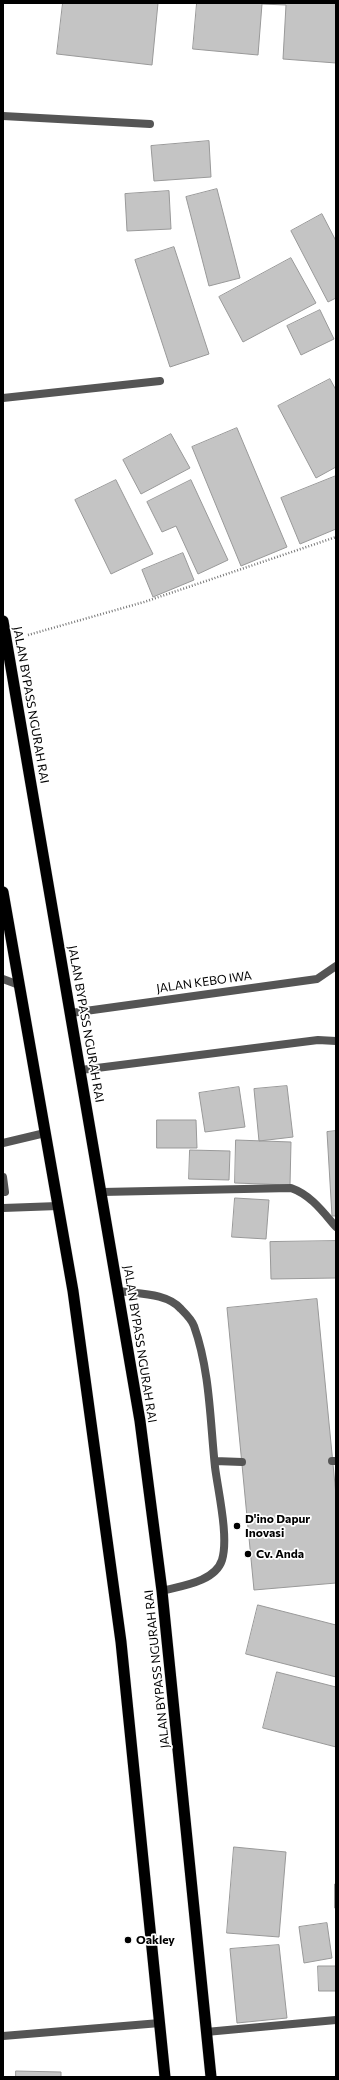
<!DOCTYPE html>
<html>
<head>
<meta charset="utf-8">
<style>
	body { margin:0 }
	#map { position:relative; width:339px; height:2080px; overflow:hidden; background:#fff; font-family:Commissioner,sans-serif }
	canvas { display:block }
	.frame { position:absolute; inset:0; border:4px solid #000; pointer-events:none }
</style>
</head>
<body>
<div id="map">
<canvas width="339" height="2080"></canvas>
<div class="frame"></div>
</div>
<script>
const g = document.querySelector('canvas').getContext('2d');
g.lineJoin = 'round';
function fillPath(path, color) { g.fillStyle = color; g.fill(path, 'evenodd'); }
function trace(path, color, width, dash) { g.strokeStyle = color; g.lineWidth = width; g.lineCap = dash ? 'butt' : 'round'; g.setLineDash(dash || []); g.stroke(path); }
function drawText(font, color, halo, rows, align = 'center') {
  g.font = font + ' Commissioner,sans-serif'; g.lineWidth = 3.5; g.setLineDash([]); g.textBaseline = 'middle'; g.strokeStyle = halo; g.fillStyle = color; for (const [text, x, y, turn = 0] of rows) {
    g.save(); g.translate(x, y); g.rotate((+turn || 0) * Math.PI / 180); g.textAlign = isNaN(turn) ? turn : align; if (halo) g.strokeText(text, 0, 0); g.fillText(text, 0, 0); g.restore();
  }
}
const building = new Path2D(`
	M63,3H158L152,65L57,54Z
	M197,3H336V63L283,59L286,5L262,4L258,55L193,49Z
	M209,141L211,177L154,181L151,146Z
	M217,189L240,278L209,286L186,197Z
	M169,191L171,229L127,231L125,194Z
	M322,214L336,241V298L328,302L291,231Z
	M174,247L209,354L170,367L135,260Z
	M291,258L316,303L243,342L219,297Z
	M320,310L334,339L301,355L287,326Z
	M330,379L336,390V467L316,478L278,406Z
	M237,428L287,547L241,566L192,447Z
	M171,434L190,468L141,494L123,460Z
	M336,476V529L300,544L281,498Z
	M116,480L153,554L111,574L75,500Z
	M191,480L228,560L198,574L176,526L162,532L147,502Z
	M183,553L194,580L153,597L142,570Z
	M287,1086L293,1137L259,1141L254,1089Z
	M239,1087L245,1127L205,1132L199,1093Z
	M157,1120H196L197,1148H157Z
	M336,1131V1216H332L327,1132Z
	M236,1140L291,1142L290,1185L235,1183Z
	M190,1150L230,1151L229,1180L189,1179Z
	M235,1198L269,1200L266,1239L232,1237Z
	M336,1241V1278L271,1279L270,1242Z
	M317,1299L336,1495V1583L254,1590L227,1308Z
	M258,1605L336,1625V1677L246,1654Z
	M277,1672L336,1687V1747L263,1728Z
	M234,1847L286,1852L279,1937L227,1933Z
	M335,1884H336V1908H335Z
	M327,1923L332,1958L304,1963L299,1927Z
	M279,1945L287,2018L237,2023L230,1949Z
	M318,1966H336V1991H319Z
	M16,2071L61,2072V2077H16Z`);
fillPath(building, '#c4c4c4');
trace(building, '#999', 1);
const trunk = new Path2D(`
	M3,621L140,1421L162,1591L211,2077
	M3,892L73,1291L121,1642L165,2077`);
trace(trunk, '#dbdbdb', 12);
trace(new Path2D(`
	M28,635L144,602L336,537`), '#777', 2.5, [1, 2]);
trace(new Path2D(`
	M3,979L19,985
	M3,1143L45,1133
	M3,1177L5,1192
	M119,1291C139,1294 167,1293 181,1309C186,1314 192,1320 194,1326C210,1371 210,1420 215,1467C218,1491 229,1537 222,1560C215,1582 181,1586 162,1591
	M215,1461L242,1462
	M332,1461H336`), '#555', 8);
trace(new Path2D(`
	M3,116L150,124
	M3,398L160,381
	M71,1013L317,979L336,966
	M81,1070L318,1040L336,1041
	M102,1192L291,1188C311,1195 323,1212 336,1227
	M3,1208L58,1206
	M206,2032L336,2020
	M3,2036L160,2023`), '#555', 8);
trace(trunk, '#000', 11);
for (const [x, y, r, color] of [
	[237,1526,4,"#000"],
	[248,1554,4,"#000"],
	[128,1940,4,"#000"]
]) { const dot = new Path2D(); dot.arc(x, y, r, 0, 2 * Math.PI); g.fillStyle = color; g.fill(dot); trace(dot, '#fff', 1.5); }
drawText('12px', '#000', '#fff', [
	["JALAN BYPASS NGURAH RAI",31,705,80],
	["JALAN KEBO IWA",204,982,-8],
	["JALAN BYPASS NGURAH RAI",86,1024,80],
	["JALAN BYPASS NGURAH RAI",140,1344,81],
	["JALAN BYPASS NGURAH RAI",157,1669,-96]
]);
drawText('bold 12px', '#000', '#fff', [
	["D'ino Dapur",245,1519],
	["Inovasi",245,1533],
	["Cv. Anda",256,1554],
	["Oakley",136,1940]
], 'left');
</script>
</body>
</html>
